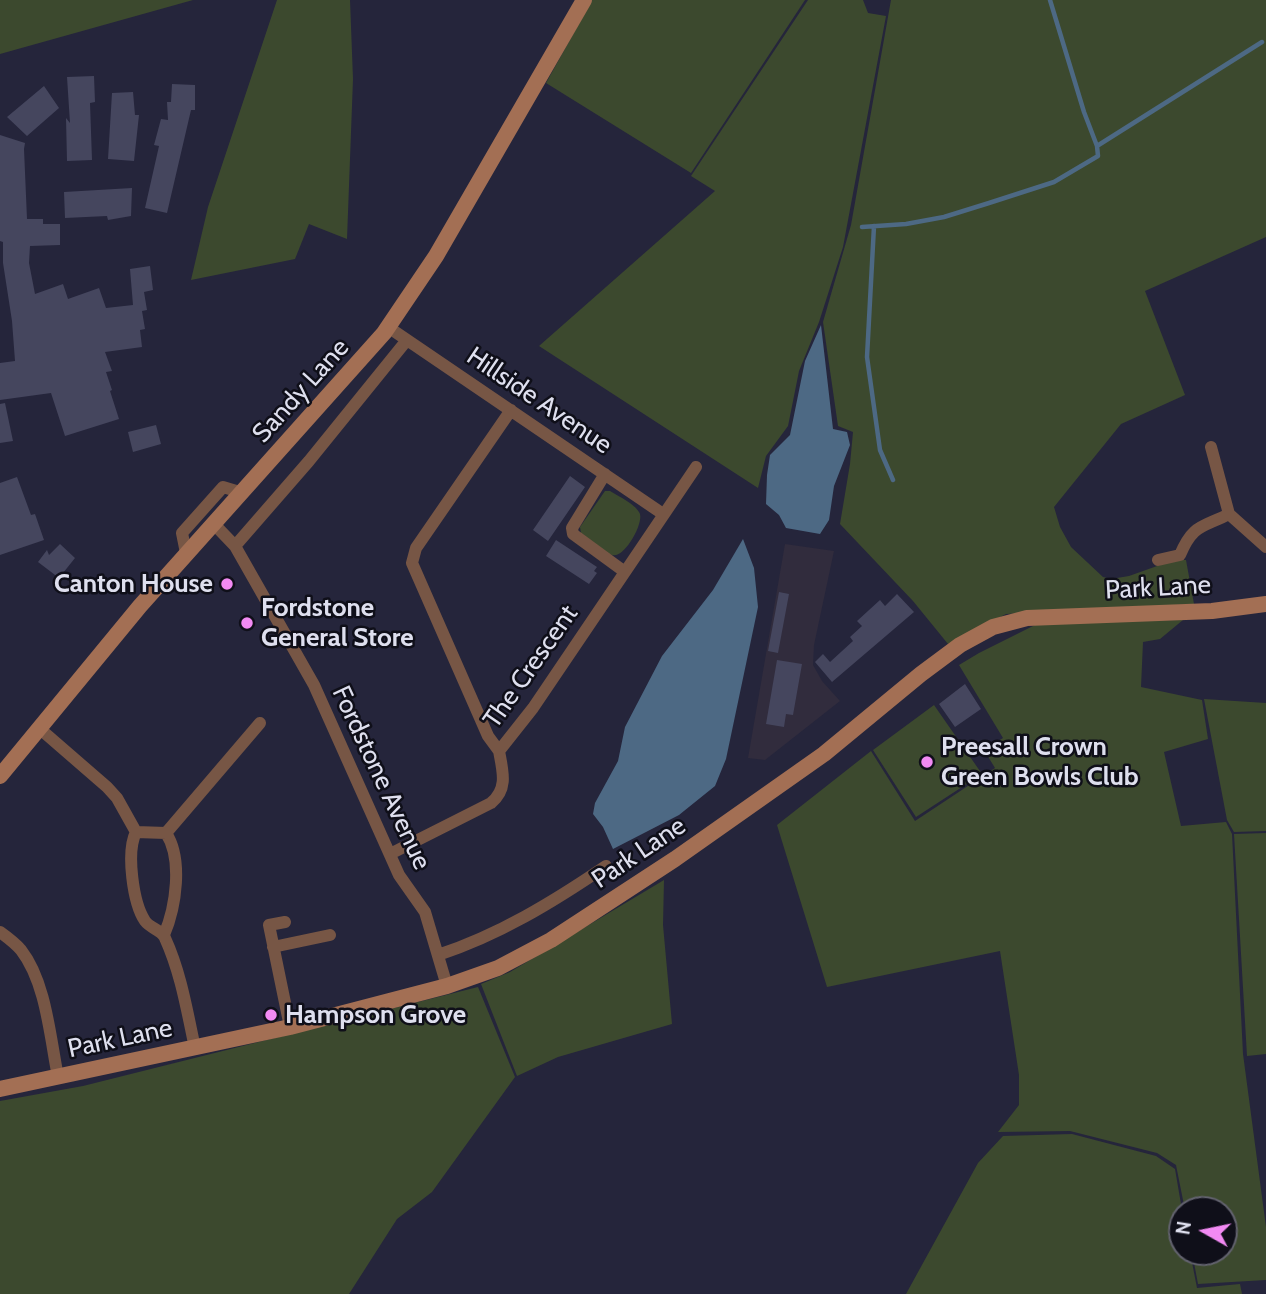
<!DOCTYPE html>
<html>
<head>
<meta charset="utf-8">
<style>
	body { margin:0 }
	#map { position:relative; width:1266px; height:1294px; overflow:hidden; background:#25253b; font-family:Cabin,sans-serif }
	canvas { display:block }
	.north { position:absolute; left:1168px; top:1196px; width:70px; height:70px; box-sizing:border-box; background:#0f0f19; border:2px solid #62626e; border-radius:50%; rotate:279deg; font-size:19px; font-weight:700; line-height:28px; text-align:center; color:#dedfee }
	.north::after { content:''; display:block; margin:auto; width:24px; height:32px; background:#f28af3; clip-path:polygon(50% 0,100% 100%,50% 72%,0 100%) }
</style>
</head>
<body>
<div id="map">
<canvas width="1266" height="1294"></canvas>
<div class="north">N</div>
</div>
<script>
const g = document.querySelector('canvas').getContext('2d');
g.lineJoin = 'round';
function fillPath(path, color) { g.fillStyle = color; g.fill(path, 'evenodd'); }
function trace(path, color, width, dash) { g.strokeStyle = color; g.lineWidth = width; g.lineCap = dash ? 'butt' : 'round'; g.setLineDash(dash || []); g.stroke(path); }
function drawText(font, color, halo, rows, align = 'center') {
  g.font = font + ' Cabin,sans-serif'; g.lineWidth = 5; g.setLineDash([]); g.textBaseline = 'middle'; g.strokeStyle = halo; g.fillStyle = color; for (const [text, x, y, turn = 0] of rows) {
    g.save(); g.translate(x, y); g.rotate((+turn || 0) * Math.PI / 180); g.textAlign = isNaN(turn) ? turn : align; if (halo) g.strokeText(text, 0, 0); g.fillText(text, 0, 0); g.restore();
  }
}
fillPath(new Path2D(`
	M785,544L834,551L814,645L813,665L822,681L840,701L765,760L748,758Z`), '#312c3d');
fillPath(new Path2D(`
	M0,0H193L0,54Z
	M277,0H350L353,79L347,239L309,224L295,259L191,280L208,207Z
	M592,0H805L691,173L546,83Z
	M808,0H863L868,13L886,16L843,247L819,322L799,371L788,426L766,456L758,488L539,346L715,191L691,176Z
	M891,0H1266V237L1145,291L1185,395L1121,424L1054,507L1060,527L1071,547L1103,577L1111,579L1129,576L1174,560H1186L1194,604L1006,614L948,644L913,601L840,524L850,464L853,432L838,426L823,322L851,225Z
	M605,491H610C618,496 637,505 640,514C643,525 624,559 612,555C601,552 589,539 581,533L580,527Z
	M1183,620L1160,639L1143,642L1141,687L1202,700L1208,739L1164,752L1181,826L1226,822L1232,834L1243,1054L1266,1227V1280L1198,1284L1192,1252H1224V1210H1185L1176,1165L1157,1153L1070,1131L998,1132L1019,1105V1075L1000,951L827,987L777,825L871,751L915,821L995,768L984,750L1003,738L959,665L979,653L1041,622Z
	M1204,699L1266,703V831L1234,832L1227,820Z
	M934,705L982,774L916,817L873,750Z
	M1266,833V1054L1247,1056L1234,834Z
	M664,880L663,925L672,1024L558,1057L517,1076L481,984L510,972Z
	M478,987L515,1077L432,1192L397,1219L349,1294H0V1101L83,1086Z
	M1072,1134L1156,1156L1175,1169L1182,1210V1252H1190L1197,1288L1240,1284L1242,1294H906L978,1163L1003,1136Z`), '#3c492e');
fillPath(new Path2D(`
	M821,325L833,429L847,432L850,445L834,486L829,520L820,534L786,528L779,515L766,504L767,475L770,455L790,435L805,361Z
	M743,539L754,568L758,607L726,759L715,786L679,815L613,849L603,827L593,814L595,803L618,761L625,727L662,656L713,590Z`), '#4d6984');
trace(new Path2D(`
	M1050,0L1084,112L1097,146
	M874,226L867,357L880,450L893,480
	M862,227L906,224L944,217L989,203L1054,182L1098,156L1097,146L1262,42`), '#4d6984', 4.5);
fillPath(new Path2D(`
	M94,76L95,102L90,103L92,160L67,161L66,118L70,123L67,77Z
	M172,84L195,85V110H191L167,213L145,208L159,146L154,145L161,119L168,120L167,102H171Z
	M44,86L59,108L27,136L7,117Z
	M133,92L135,115H139L134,161L108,159L112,93Z
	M0,135L25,143L24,149L27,219H43V224H60V245L30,246L29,263L35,294L63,284L68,299L99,288L106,308L133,305L130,269L150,266L153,290L144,292L147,310L142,311L145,329L140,330L142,347L105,352L112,371L106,372L112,390L110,391L119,419L65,436L51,393L0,400V363L15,361L12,321L3,263V242L0,241Z
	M132,188L131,216L108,220L107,216L65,218L64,192Z
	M5,403L13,441L0,443V404Z
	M156,425L161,444L133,452L128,432Z
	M570,476L585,487L548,541L533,530Z
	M17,477L31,515L35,514L44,540L0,555V483Z
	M556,540L597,567L594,571L597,573L589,584L546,556Z
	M60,544L75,558L59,578L38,562L47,550L49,555Z
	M779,592L789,594L778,653L768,651Z
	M897,594L914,612L832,682L815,662L823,654L830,662L853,641L850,637L862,626L857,621L880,600L885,606Z
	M777,660L802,664L793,715L786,714L784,727L766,724Z
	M965,684L981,709L955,727L939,704Z`), '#45465e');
trace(new Path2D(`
	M388,327L663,514
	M1211,447L1229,514L1266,547
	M605,474L572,528L573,534L625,572
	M214,524L235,546L314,685L399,875L425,912L447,986
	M235,546L309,461L407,340
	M186,553L182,533L223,487L243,493
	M1158,560L1180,555C1193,524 1202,528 1229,514
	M39,728L107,787L117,798L136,832C126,852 133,903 145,921C151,929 162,930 165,938C181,973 187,1011 195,1048
	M499,751L488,736L412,563L416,548L511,410
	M136,832L166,833C183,859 176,907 164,935
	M166,833L260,723
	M390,854L491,803C508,789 503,772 499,751L533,708L696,467
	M285,922L269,925L290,1027
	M0,932C7,937 15,943 21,950C46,982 50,1037 58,1077
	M273,947L330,935
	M438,955C499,935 553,902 606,866`), '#775645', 12);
trace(new Path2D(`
	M0,776L140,606L384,333L436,256L584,0
	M0,1089L290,1027L447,986L498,968L551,940L675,859L824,754L921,674L960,645L993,627L1027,618L1212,611L1266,604`), '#a36f54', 16);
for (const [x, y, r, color] of [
	[227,584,7,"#f28af3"],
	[247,623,7,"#f28af3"],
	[927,762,7,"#f28af3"],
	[271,1015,7,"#f28af3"]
]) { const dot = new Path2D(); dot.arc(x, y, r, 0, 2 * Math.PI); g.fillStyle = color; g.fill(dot); trace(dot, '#0f0f19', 2.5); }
drawText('26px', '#dedfee', '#0f0f19', [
	["Sandy Lane",301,391,-48],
	["Hillside Avenue",539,401,34],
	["Park Lane",1158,588,-3],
	["The Crescent",531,667,-55],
	["Fordstone Avenue",381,778,65],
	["Park Lane",639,853,-34],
	["Park Lane",120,1039,-12]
]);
drawText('bold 26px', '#dedfee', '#0f0f19', [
	["Canton House",213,584,"right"],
	["Fordstone",261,608],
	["General Store",261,638],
	["Preesall Crown",941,747],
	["Green Bowls Club",941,777],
	["Hampson Grove",285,1015]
], 'left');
</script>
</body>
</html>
